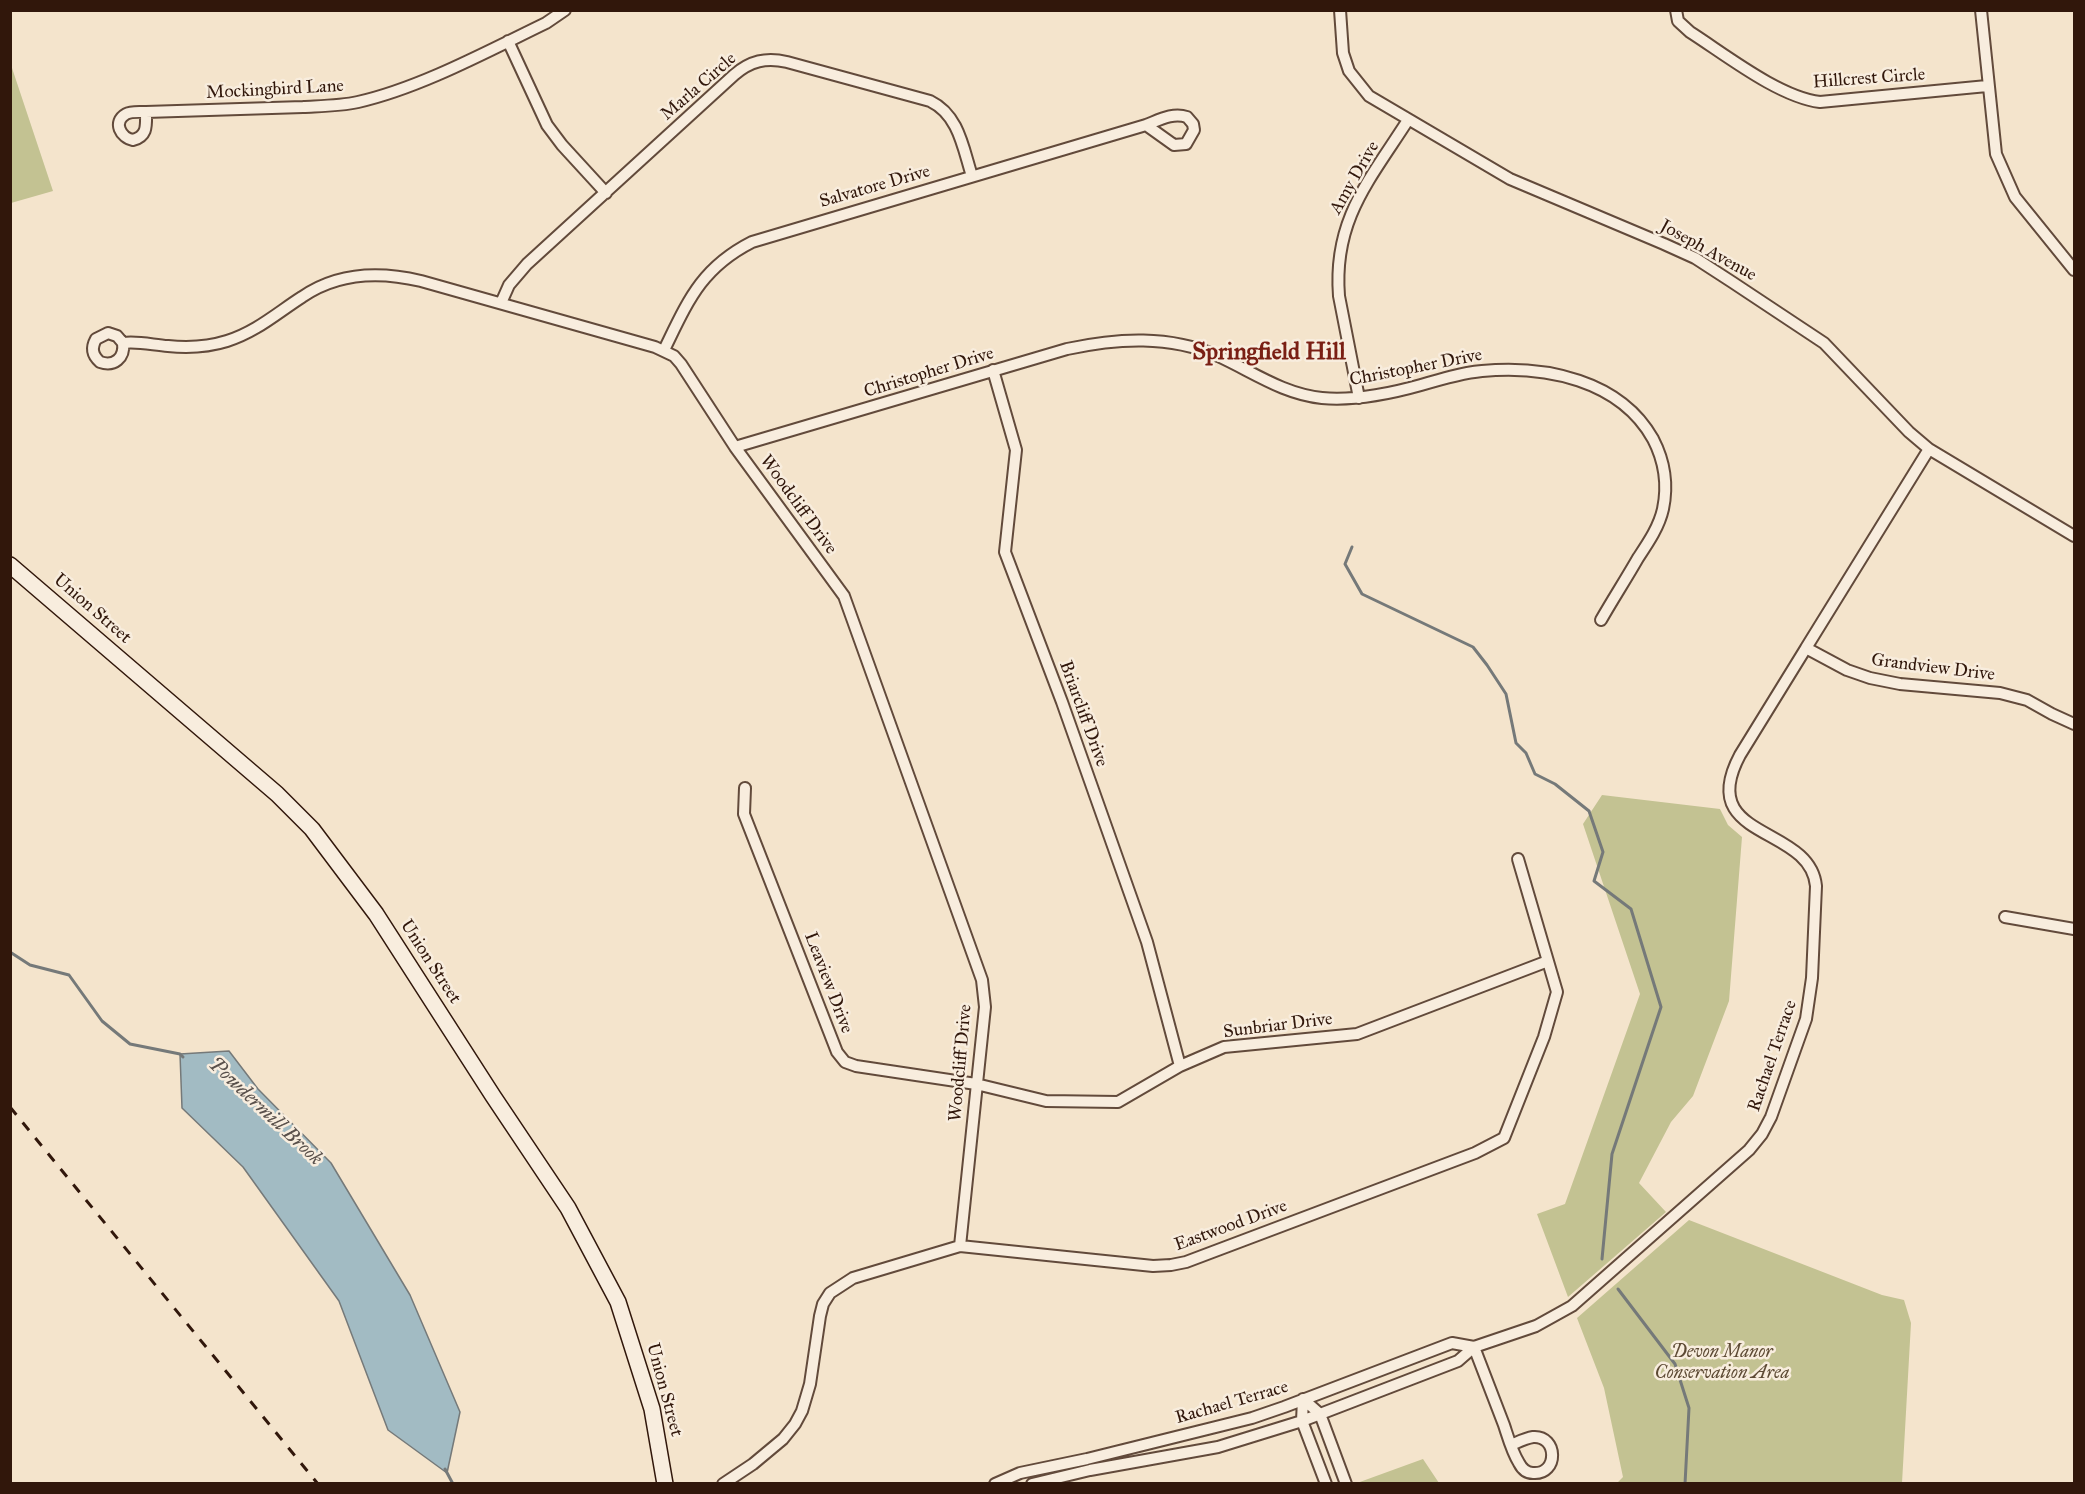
<!DOCTYPE html>
<html>
<head>
<meta charset="utf-8">
<style>
	body { margin:0 }
	#map { position:relative; width:2085px; height:1494px; overflow:hidden; background:#f4e4cc; font-family:"IM FELL Great Primer",serif }
	canvas { display:block }
	.frame { position:absolute; inset:0; border:12px solid #31170b; pointer-events:none }
</style>
</head>
<body>
<div id="map">
<canvas width="2085" height="1494"></canvas>
<div class="frame"></div>
</div>
<script>
const g = document.querySelector('canvas').getContext('2d');
g.lineJoin = 'round';
function fillPath(path, color) { g.fillStyle = color; g.fill(path, 'evenodd'); }
function trace(path, color, width, dash) { g.strokeStyle = color; g.lineWidth = width; g.lineCap = dash ? 'butt' : 'round'; g.setLineDash(dash || []); g.stroke(path); }
function drawText(font, color, halo, rows, align = 'center') {
  g.font = font + ' "IM FELL Great Primer",serif'; g.lineWidth = 5; g.setLineDash([]); g.textBaseline = 'middle'; g.strokeStyle = halo; g.fillStyle = color; for (const [text, x, y, turn = 0] of rows) {
    g.save(); g.translate(x, y); g.rotate((+turn || 0) * Math.PI / 180); g.textAlign = isNaN(turn) ? turn : align; if (halo) g.strokeText(text, 0, 0); g.fillText(text, 0, 0); g.restore();
  }
}
fillPath(new Path2D(`
	M11,57L12,68L53,191L11,203Z
	M1602,795L1720,809L1728,825L1742,837L1729,1001L1693,1096L1671,1122L1639,1183L1666,1212L1568,1297L1537,1214L1565,1204L1640,994L1583,824Z
	M1689,1220L1882,1295L1904,1300L1911,1323L1902,1483H1617L1623,1477L1604,1388L1577,1318Z
	M1423,1459L1439,1483H1357Z`), '#c3c292');
const water = new Path2D(`
	M229,1051L258,1089L331,1163L410,1295L460,1412L447,1473L388,1430L339,1301L243,1167L182,1108L180,1054Z`);
fillPath(water, '#a2bbc3');
trace(water, '#757979', 1.5);
trace(new Path2D(`
	M1352,547L1345,564L1362,594L1473,647L1487,665L1506,694L1516,743L1526,753L1535,774L1555,784L1589,811L1603,852L1594,881L1631,909L1661,1007L1612,1154L1602,1259
	M10,952L30,965L69,975L102,1021L130,1044L180,1054L183,1057
	M1618,1289L1675,1364L1689,1408L1685,1484
	M445,1469L453,1484`), '#757979', 3);
const minor = new Path2D(`
	M1340,10L1343,53L1349,71L1369,96L1510,179L1664,244L1695,258L1732,282L1824,343L1909,432L1929,449L2074,536
	M1676,10L1678,21L1690,32C1726,55 1779,97 1820,102L1987,86
	M1981,10L1996,154L2015,197L2074,270
	M508,41L547,125L562,145L606,193
	M146,112C146,125 148,136 133,140C121,138 112,122 126,114C131,111 140,112 146,112L303,107C321,106 340,106 358,102C420,88 488,51 546,23L565,10
	M501,303L509,285L527,264L734,75C750,61 766,57 787,62L930,101C959,115 963,148 972,176
	M123,343C125,358 114,367 100,362C92,355 91,348 96,339L108,333L117,336L123,343C138,341 153,345 168,346C188,348 208,347 227,341C256,332 277,313 302,297C338,272 379,271 421,281L655,347L674,356L681,364L735,447L844,596L982,980L985,1007L960,1246
	M664,350C688,301 701,268 752,242L1146,125C1159,120 1173,112 1187,117L1193,124L1194,130L1186,144L1174,145L1146,125
	M993,370L1016,450L1005,552L1062,702L1147,942L1180,1066
	M1359,398L1339,296C1333,220 1369,181 1408,120
	M735,447L1067,349C1118,338 1169,335 1218,356C1253,372 1283,394 1322,398C1355,401 1389,394 1421,385C1441,379 1461,373 1482,371C1545,365 1620,380 1653,439C1665,462 1668,485 1663,509C1659,527 1648,543 1638,558C1626,579 1613,599 1601,620
	M1929,449L1806,648L1847,670L1870,678L1900,684L2000,693L2027,700L2052,714L2074,724
	M745,788L744,814L837,1052L845,1062L856,1066L976,1084L1046,1101L1118,1102L1180,1066L1224,1047L1357,1034L1548,961
	M2005,917L2074,929
	M1474,1347C1484,1373 1494,1399 1504,1425C1508,1437 1512,1452 1519,1463C1522,1469 1527,1473 1533,1473C1559,1475 1558,1435 1533,1437C1526,1438 1518,1442 1511,1445
	M1303,1399L1320,1414L1346,1484
	M1303,1399L1302,1421L1326,1484
	M723,1484L753,1464L783,1439L795,1424L802,1411L810,1384L820,1316L823,1304L830,1293L853,1278L960,1246L1153,1266L1171,1265L1186,1262L1475,1153L1504,1138L1544,1037L1557,992L1518,859
	M995,1484L1020,1473L1087,1459L1252,1418L1284,1407L1452,1343L1474,1347
	M1032,1484L1090,1470L1218,1447L1302,1421L1458,1361L1474,1347L1536,1326L1572,1306L1749,1150L1762,1134L1771,1117L1806,1019L1812,978L1816,886C1810,824 1694,841 1740,755L1806,648`);
const secondary = new Path2D(`
	M10,565L277,794L312,829L376,914L493,1096L568,1208L618,1302L652,1409L665,1484`);
trace(minor, '#624a3b', 14);
trace(secondary, '#31170b', 18);
trace(minor, '#f8edde', 10);
trace(secondary, '#f8edde', 15);
trace(new Path2D(`
	M10,1107L318,1484`), '#31170b', 3, [10, 10]);
drawText('18px', '#31170b', '#f8edde', [
	["Hillcrest Circle",1869,79,-4],
	["Marla Circle",699,87,-41],
	["Mockingbird Lane",275,90,-3],
	["Amy Drive",1355,178,-60],
	["Salvatore Drive",875,187,-16],
	["Joseph Avenue",1708,251,29],
	["Christopher Drive",1416,368,-11],
	["Christopher Drive",929,373,-17],
	["Woodcliff Drive",798,505,54],
	["Union Street",92,609,41],
	["Grandview Drive",1933,668,7],
	["Briarcliff Drive",1083,714,70],
	["Union Street",430,962,57],
	["Leaview Drive",828,983,69],
	["Sunbriar Drive",1278,1026,-7],
	["Rachael Terrace",1773,1056,-71],
	["Woodcliff Drive",961,1063,-85],
	["Eastwood Drive",1231,1226,-20],
	["Union Street",664,1390,75],
	["Rachael Terrace",1232,1403,-16]
]);
drawText('italic 18px', '#5d4a34', '#f8edde', [
	["Devon Manor",1722,1353],
	["Conservation Area",1722,1374]
]);
drawText('italic 20px', '#59504b', '#f8edde', [
	["Powdermill Brook",265,1112,43]
]);
drawText('bold 24px', '#7a1f14', '#f8edde', [
	["Springfield Hill",1269,353]
]);
</script>
</body>
</html>
